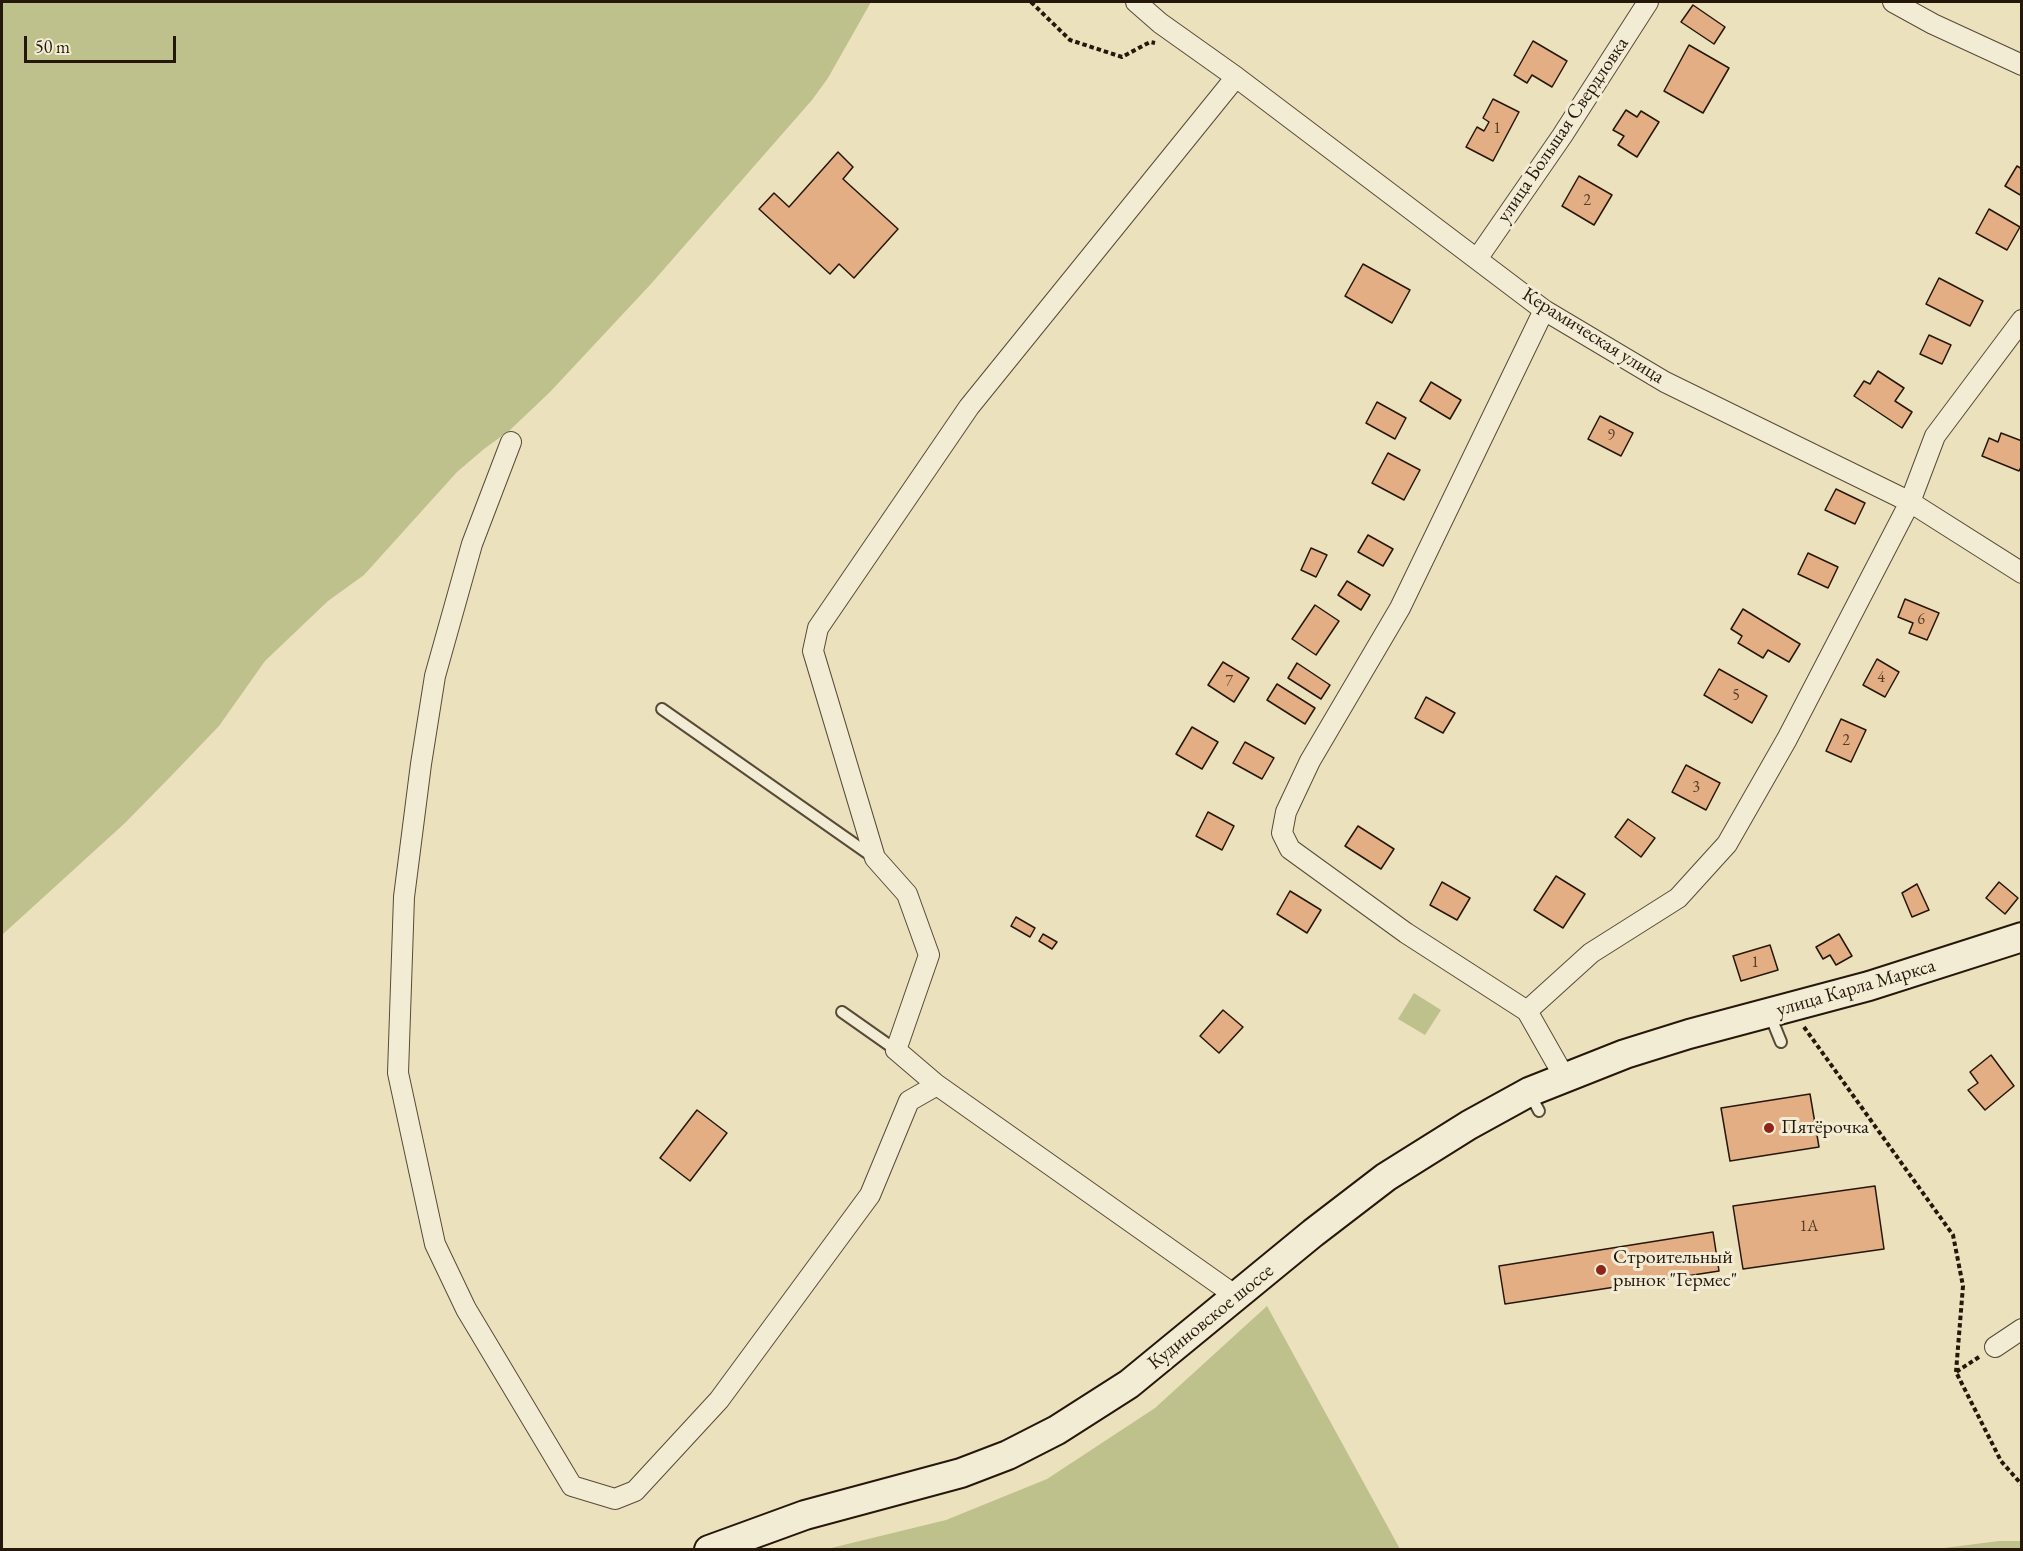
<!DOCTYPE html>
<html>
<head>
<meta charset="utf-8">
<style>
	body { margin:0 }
	#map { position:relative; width:2023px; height:1551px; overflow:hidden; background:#ece1bd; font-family:"EB Garamond",serif }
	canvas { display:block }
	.frame { position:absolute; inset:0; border:3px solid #26170b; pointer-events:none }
	.scale { position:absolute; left:24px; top:36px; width:152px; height:27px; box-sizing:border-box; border:3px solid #26170b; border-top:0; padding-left:8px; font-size:18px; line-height:21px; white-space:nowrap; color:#26170b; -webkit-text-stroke:4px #f3ecd4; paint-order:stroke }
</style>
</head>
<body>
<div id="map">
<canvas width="2023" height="1551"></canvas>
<div class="frame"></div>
<div class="scale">50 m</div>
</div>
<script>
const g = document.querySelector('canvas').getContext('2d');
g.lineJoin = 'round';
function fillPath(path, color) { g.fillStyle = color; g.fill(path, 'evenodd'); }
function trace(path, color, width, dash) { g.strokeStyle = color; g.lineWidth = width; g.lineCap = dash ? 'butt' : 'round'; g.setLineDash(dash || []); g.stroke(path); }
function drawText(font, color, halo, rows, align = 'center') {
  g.font = font + ' "EB Garamond",serif'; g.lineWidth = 6; g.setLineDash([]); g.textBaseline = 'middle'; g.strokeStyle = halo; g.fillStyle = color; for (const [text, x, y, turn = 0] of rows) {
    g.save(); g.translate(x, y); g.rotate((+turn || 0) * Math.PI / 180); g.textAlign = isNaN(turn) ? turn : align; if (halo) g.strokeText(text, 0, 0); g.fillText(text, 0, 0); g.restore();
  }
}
fillPath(new Path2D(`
	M2,2H871L828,78L812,100L650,285L550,392L510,430L484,449L457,472L364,575L328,601L265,661L219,726L174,773L125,823L2,935Z
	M1414,993L1441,1010L1425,1035L1398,1019Z
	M1267,1306L1400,1549H827L946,1520L1047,1479L1155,1408Z
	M1999,1541H2021V1549H1936Z`), '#bfc18c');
const building = new Path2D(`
	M1693,5L1725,27L1714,44L1681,22Z
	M1533,41L1567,61L1552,87L1532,75L1527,83L1514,75Z
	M1689,45L1729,68L1703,113L1664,91Z
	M1493,99L1519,112L1493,161L1466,147L1477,127L1484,131L1489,122L1483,118Z
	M1626,110L1637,117L1641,111L1659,122L1637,157L1618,145L1624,136L1613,130Z
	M838,152L853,167L843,179L898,229L854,278L839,264L830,274L759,209L774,193L789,207Z
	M2017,166L2022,169V196L2005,186Z
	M1579,176L1612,195L1594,225L1562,206Z
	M1989,209L2020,227L2007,250L1976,233Z
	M1363,264L1410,290L1392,323L1345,296Z
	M1939,278L1983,301L1970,326L1926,304Z
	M1929,335L1951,345L1942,364L1920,354Z
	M1878,371L1904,388L1895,401L1912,412L1902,428L1854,396L1864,381L1870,384Z
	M1431,382L1461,400L1450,419L1420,401Z
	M1377,402L1406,418L1395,439L1366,423Z
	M1600,416L1633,433L1621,456L1588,439Z
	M2001,433L2022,441V465L2019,471L1982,456L1989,438L1998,442Z
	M1388,453L1420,470L1404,500L1372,483Z
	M1836,489L1865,503L1855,524L1825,510Z
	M1368,535L1393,549L1383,566L1358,552Z
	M1311,548L1327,555L1316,577L1301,570Z
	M1808,553L1838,567L1828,588L1798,574Z
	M1347,581L1370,595L1361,610L1338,595Z
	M1905,599L1939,613L1927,640L1909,633L1913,623L1898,617Z
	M1315,605L1339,621L1316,655L1292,639Z
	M1743,609L1800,644L1789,662L1768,650L1763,658L1738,643L1742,636L1731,629Z
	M1877,659L1899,672L1885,697L1863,685Z
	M1223,662L1249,678L1234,702L1208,685Z
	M1297,663L1330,685L1321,699L1288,678Z
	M1719,669L1767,696L1752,723L1704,695Z
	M1277,684L1315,708L1305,724L1267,700Z
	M1426,697L1455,713L1443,733L1415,718Z
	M1841,719L1866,730L1851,762L1826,751Z
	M1192,727L1218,742L1202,769L1176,754Z
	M1245,742L1274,758L1262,779L1233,763Z
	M1686,765L1720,783L1706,810L1672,792Z
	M1208,812L1234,826L1222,850L1196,836Z
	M1628,819L1655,838L1641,857L1615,837Z
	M1358,826L1394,849L1381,869L1345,846Z
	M1556,876L1585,894L1563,928L1534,910Z
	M1442,882L1470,898L1457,920L1430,905Z
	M1999,882L2018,898L2005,914L1986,898Z
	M1917,884L1929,910L1912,917L1902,893Z
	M1290,891L1321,910L1307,933L1277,914Z
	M1016,917L1035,928L1030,937L1011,926Z
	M1043,934L1057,942L1052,949L1039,941Z
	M1839,934L1852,956L1836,965L1830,955L1823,959L1816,947Z
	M1770,945L1778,970L1741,981L1733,956Z
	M1223,1010L1243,1027L1219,1053L1200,1036Z
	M1991,1055L2014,1086L1985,1110L1968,1090L1978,1083L1970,1072Z
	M1810,1094L1819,1147L1730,1161L1721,1108Z
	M697,1110L727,1133L690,1181L660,1158Z
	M1875,1186L1884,1249L1743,1269L1733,1206Z
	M1713,1232L1719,1271L1505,1304L1499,1266Z`);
fillPath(building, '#e3ae84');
trace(building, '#26170b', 1.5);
const service = new Path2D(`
	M662,709L873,857
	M842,1012L896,1050
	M1770,1015L1781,1042
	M1529,1092L1539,1111`);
const minor = new Path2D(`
	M1136,2L1160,23L1236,77L1544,310L1665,382L1910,502L2022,573
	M1893,2L1933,24L2022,65
	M1236,77L969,407L818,628L813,651L875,858L907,894L929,955L896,1050L937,1085L1236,1296
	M1477,259L1562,136L1648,2
	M1544,310L1400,608L1310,761L1286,812L1282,833L1290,849L1406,933L1527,1011L1565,1078
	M511,442L472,544L435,676L421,764L404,897L398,1073L435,1244L466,1309L572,1486L615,1499L635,1491L719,1400L870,1195L909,1101L937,1085
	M1527,1011L1591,953L1678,898L1727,844L1787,739L1910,502L1935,436L2022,320
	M1995,1347L2022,1329`);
const secondary = new Path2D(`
	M709,1550L805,1515L961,1473L1008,1455L1057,1430L1129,1384L1313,1233L1386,1177L1469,1125L1529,1092L1625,1054L1689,1034L1869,986L2022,937`);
trace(service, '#584a38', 14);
trace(minor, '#584a38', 22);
trace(secondary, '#26170b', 32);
trace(new Path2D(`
	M1031,2L1070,40L1122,57L1150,42L1155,43
	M1804,1027L1953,1235L1963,1286L1956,1372
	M1979,1357L1956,1372L2001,1461L2022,1485`), '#26170b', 4, [4.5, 3]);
trace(service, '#f3ecd4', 10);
trace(minor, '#f3ecd4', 20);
trace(secondary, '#f3ecd4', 28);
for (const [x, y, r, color] of [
	[1769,1128,6,"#8f2418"],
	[1601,1270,6,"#8f2418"]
]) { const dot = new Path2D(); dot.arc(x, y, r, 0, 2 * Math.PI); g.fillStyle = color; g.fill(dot); trace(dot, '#f3ecd4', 2); }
drawText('16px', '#553d29', null, [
	["1",1497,129],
	["2",1587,201],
	["9",1611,436],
	["6",1921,620],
	["4",1881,678],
	["7",1229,682],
	["5",1736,696],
	["2",1846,741],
	["3",1696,788],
	["1",1755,963],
	["1А",1809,1227]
]);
drawText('20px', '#26170b', '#f3ecd4', [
	["улица Большая Свердловка",1563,130,-56],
	["Керамическая улица",1593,336,32],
	["улица Карла Маркса",1856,988,-16],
	["Кудиновское шоссе",1211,1317,-39]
]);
drawText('20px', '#26170b', '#f3ecd4', [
	["Пятёрочка",1781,1128],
	["Строительный",1613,1258],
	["рынок \"Гермес\"",1613,1281]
], 'left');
</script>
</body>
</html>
